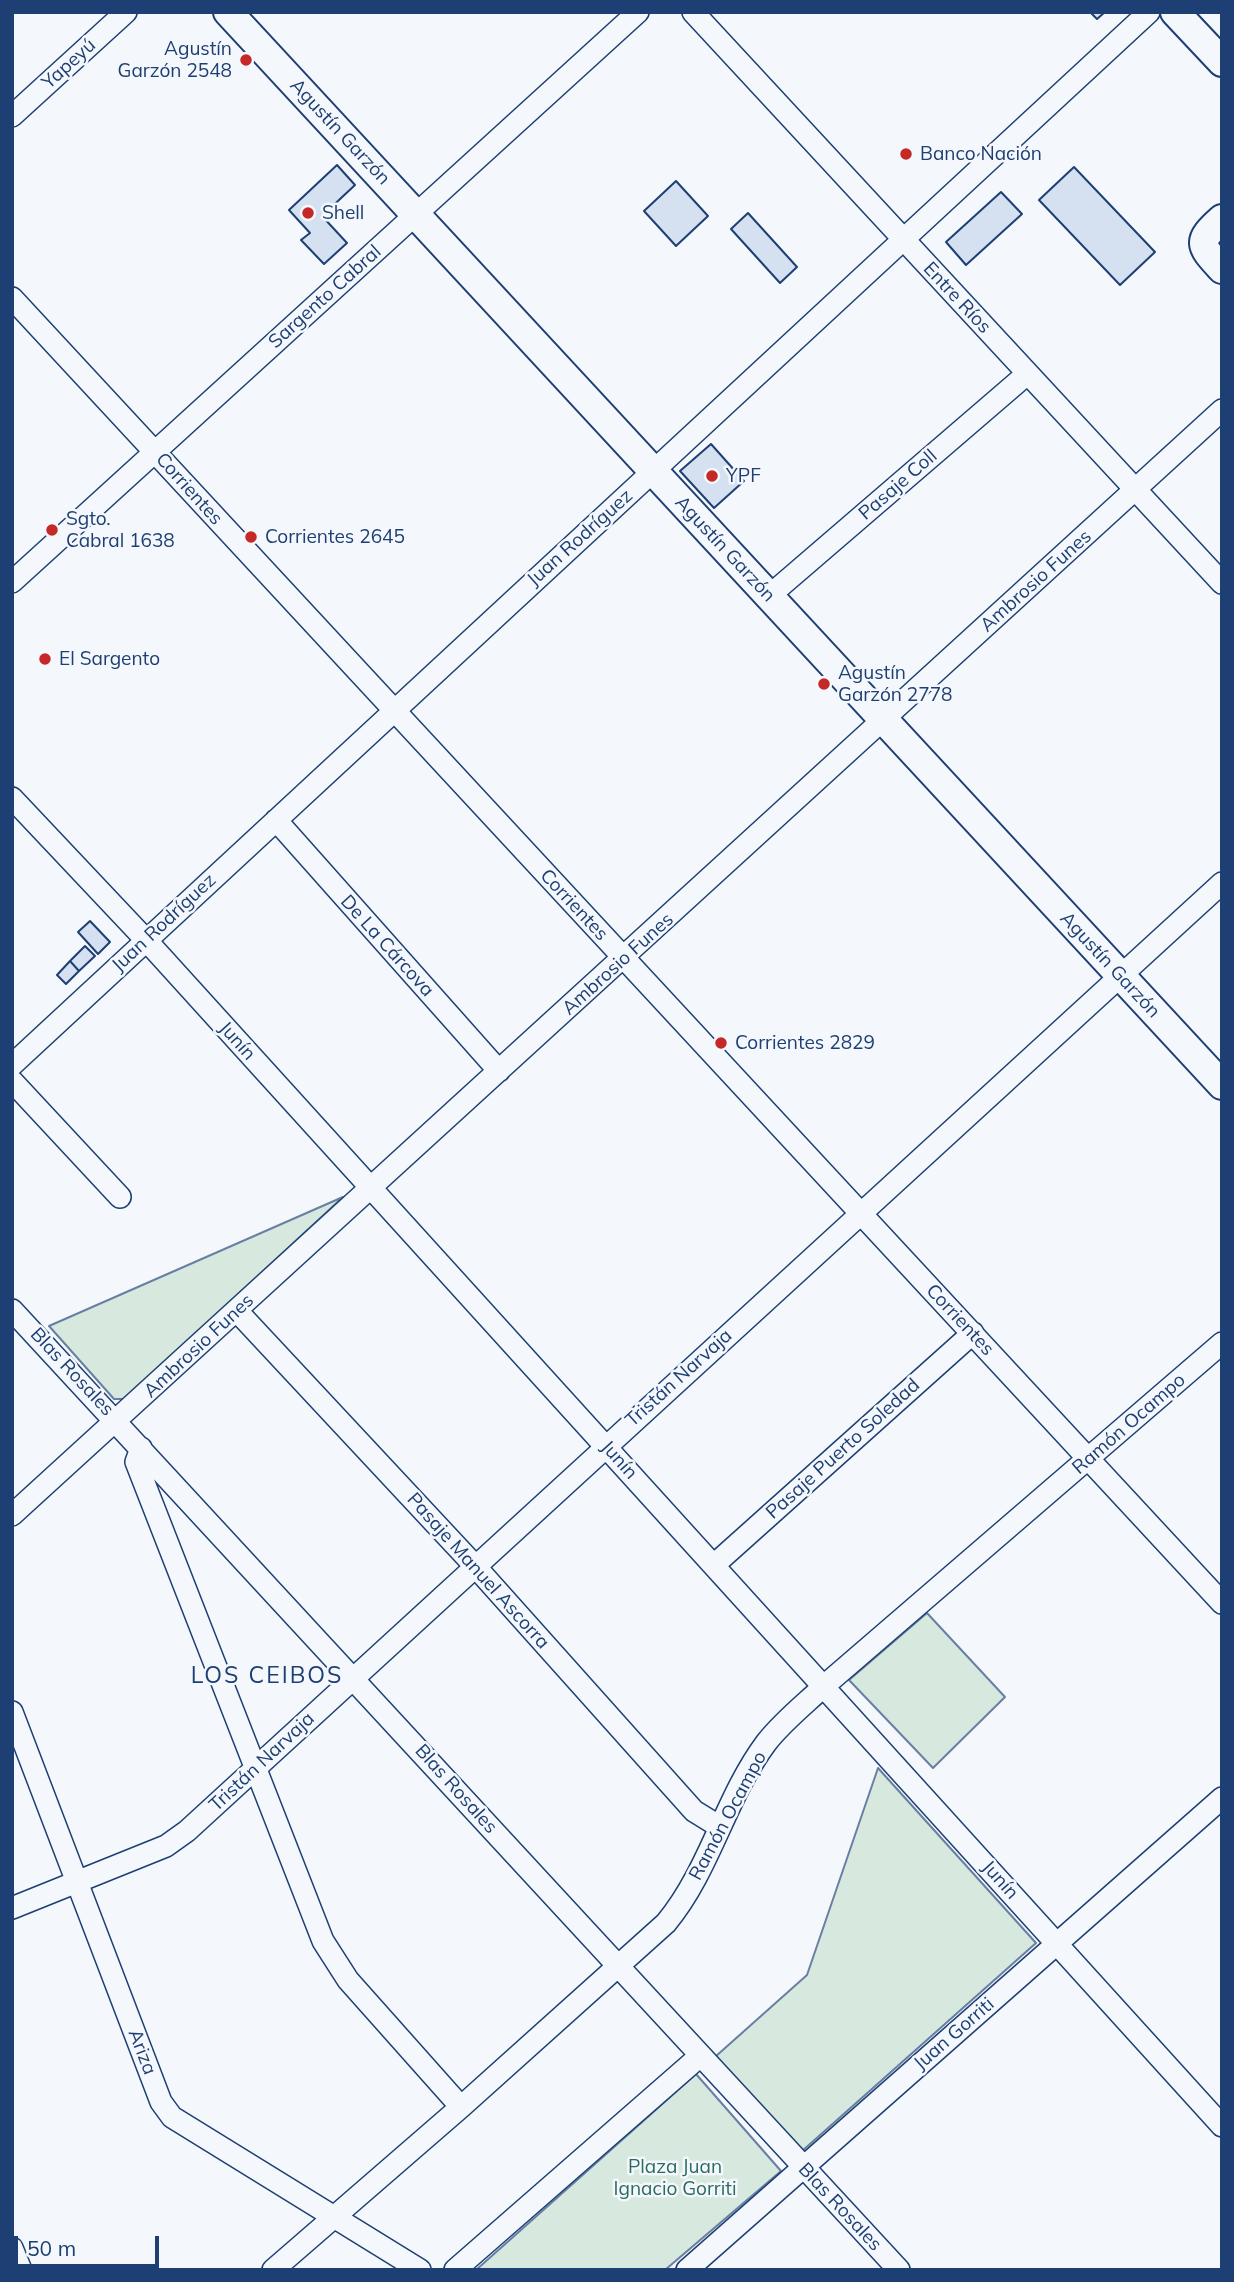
<!DOCTYPE html>
<html>
<head>
<meta charset="utf-8">
<style>
	body { margin:0 }
	#map { position:relative; width:1234px; height:2282px; overflow:hidden; background:#f4f7fb; font-family:Mulish,sans-serif }
	canvas { display:block }
	.frame { position:absolute; inset:0; border:14px solid #1d3f73; pointer-events:none }
	.scale { position:absolute; left:14px; top:2236px; width:145px; height:32px; box-sizing:border-box; border:4px solid #1d3f73; border-top:0; padding-left:9px; font-size:21px; line-height:24px; white-space:nowrap; color:#1d3f73; -webkit-text-stroke:5px #f4f7fb; paint-order:stroke }
</style>
</head>
<body>
<div id="map">
<canvas width="1234" height="2282"></canvas>
<div class="frame"></div>
<div class="scale">50 m</div>
</div>
<script>
const g = document.querySelector('canvas').getContext('2d');
g.lineJoin = 'round';
function fillPath(path, color) { g.fillStyle = color; g.fill(path, 'evenodd'); }
function trace(path, color, width, dash) { g.strokeStyle = color; g.lineWidth = width; g.lineCap = dash ? 'butt' : 'round'; g.setLineDash(dash || []); g.stroke(path); }
function drawText(font, color, halo, rows, align = 'center') {
  g.font = font + ' Mulish,sans-serif'; g.lineWidth = 5; g.setLineDash([]); g.textBaseline = 'middle'; g.strokeStyle = halo; g.fillStyle = color; for (const [text, x, y, turn = 0] of rows) {
    g.save(); g.translate(x, y); g.rotate((+turn || 0) * Math.PI / 180); g.textAlign = isNaN(turn) ? turn : align; if (halo) g.strokeText(text, 0, 0); g.fillText(text, 0, 0); g.restore();
  }
}
const green = new Path2D(`
	M343,1197L125,1399H114L49,1326Z
	M927,1613L1005,1697L933,1768L849,1680Z
	M878,1768L1036,1943L801,2152L715,2057L807,1975Z
	M696,2074L781,2171L665,2270H476Z`);
fillPath(green, '#d7e8df');
trace(green, '#687fa3', 2);
const building = new Path2D(`
	M1090,12H1105L1097,19Z
	M337,165L355,185L322,216L347,243L324,264L301,240L310,233L289,210Z
	M1074,167L1155,252L1120,285L1039,200Z
	M676,181L708,216L676,246L644,211Z
	M1001,192L1022,214L966,265L946,242Z
	M748,213L797,267L780,283L731,229Z
	M711,444L744,481L714,508L680,471Z
	M90,921L110,942L98,954L78,932Z
	M85,946L95,956L79,971L70,961Z
	M70,961L79,971L66,984L57,975Z`);
fillPath(building, '#d5e0f0');
trace(building, '#1d3f73', 2);
const minor = new Path2D(`
	M693,12L1222,583
	M12,116L126,12
	M12,298L1222,1603
	M12,582L638,12
	M769,596L1027,374
	M12,798L146,940L1222,2126
	M276,820L499,1071
	M12,1065L1149,12
	M12,1081L120,1197
	M12,1310L899,2270
	M237,1311L474,1565L694,1811L720,1827
	M141,1448L136,1462L323,1941L348,1980L461,2107
	M12,1515L1222,410
	M714,1565L973,1333
	M12,1712L161,2102L172,2117L420,2270
	M12,1908L166,1846L187,1831L1222,883
	M12,2248L21,2270
	M273,2270L461,2107L666,1923C710,1870 725,1798 766,1743C782,1722 805,1704 824,1686L1222,1343
	M455,2270L700,2056
	M687,2270L1222,1798`);
const major = new Path2D(`
	M228,12L1222,1085
	M1175,12L1222,62
	M1222,219C1196,242 1200,245 1222,269`);
trace(minor, '#1d3f73', 24);
trace(major, '#1d3f73', 32);
trace(minor, '#f4f7fb', 21);
trace(major, '#f4f7fb', 28);
for (const [x, y, r, color] of [
	[246,60,7,"#c62828"],
	[906,154,7,"#c62828"],
	[308,213,7,"#c62828"],
	[712,476,7,"#c62828"],
	[52,530,7,"#c62828"],
	[251,537,7,"#c62828"],
	[45,659,7,"#c62828"],
	[824,684,7,"#c62828"],
	[721,1043,7,"#c62828"]
]) { const dot = new Path2D(); dot.arc(x, y, r, 0, 2 * Math.PI); g.fillStyle = color; g.fill(dot); trace(dot, '#f4f7fb', 2.5); }
drawText('19px', '#1d3f73', '#f4f7fb', [
	["Agustín",232,49,"right"],
	["Garzón 2548",232,71,"right"],
	["Banco Nación",920,154],
	["Shell",322,213],
	["YPF",726,476],
	["Sgto.",66,519],
	["Cabral 1638",66,541],
	["Corrientes 2645",265,537],
	["El Sargento",59,659],
	["Agustín",838,673],
	["Garzón 2778",838,695],
	["Corrientes 2829",735,1043]
], 'left');
drawText('19px', '#1d3f73', '#f4f7fb', [
	["Yapeyú",69,64,-42],
	["Agustín Garzón",340,132,47],
	["Sargento Cabral",325,297,-42],
	["Entre Ríos",957,298,47],
	["Pasaje Coll",898,485,-41],
	["Corrientes",189,489,48],
	["Juan Rodríguez",580,538,-42],
	["Agustín Garzón",725,549,47],
	["Ambrosio Funes",1036,581,-42],
	["Corrientes",574,905,47],
	["Juan Rodríguez",164,923,-43],
	["De La Cárcova",387,946,48],
	["Ambrosio Funes",618,964,-42],
	["Agustín Garzón",1110,965,47],
	["Junín",237,1041,48],
	["Corrientes",960,1320,47],
	["Ambrosio Funes",199,1346,-43],
	["Blas Rosales",72,1372,47],
	["Tristán Narvaja",679,1378,-42],
	["Ramón Ocampo",1129,1424,-41],
	["Pasaje Puerto Soledad",843,1449,-42],
	["Junín",619,1460,48],
	["Pasaje Manuel Ascorra",478,1571,48],
	["Tristán Narvaja",262,1762,-43],
	["Blas Rosales",456,1789,48],
	["Ramón Ocampo",728,1816,-62],
	["Junín",1000,1880,48],
	["Juan Gorriti",954,2034,-41],
	["Ariza",142,2052,69],
	["Blas Rosales",840,2207,47]
]);
drawText('19px', '#2c6c60', '#f4f7fb', [
	["Plaza Juan",675,2167],
	["Ignacio Gorriti",675,2189]
]);
g.letterSpacing = '2px';
drawText('23px', '#1d3f73', '#f4f7fb', [
	["LOS CEIBOS",267,1676]
]);
g.letterSpacing = '0px';
</script>
</body>
</html>
